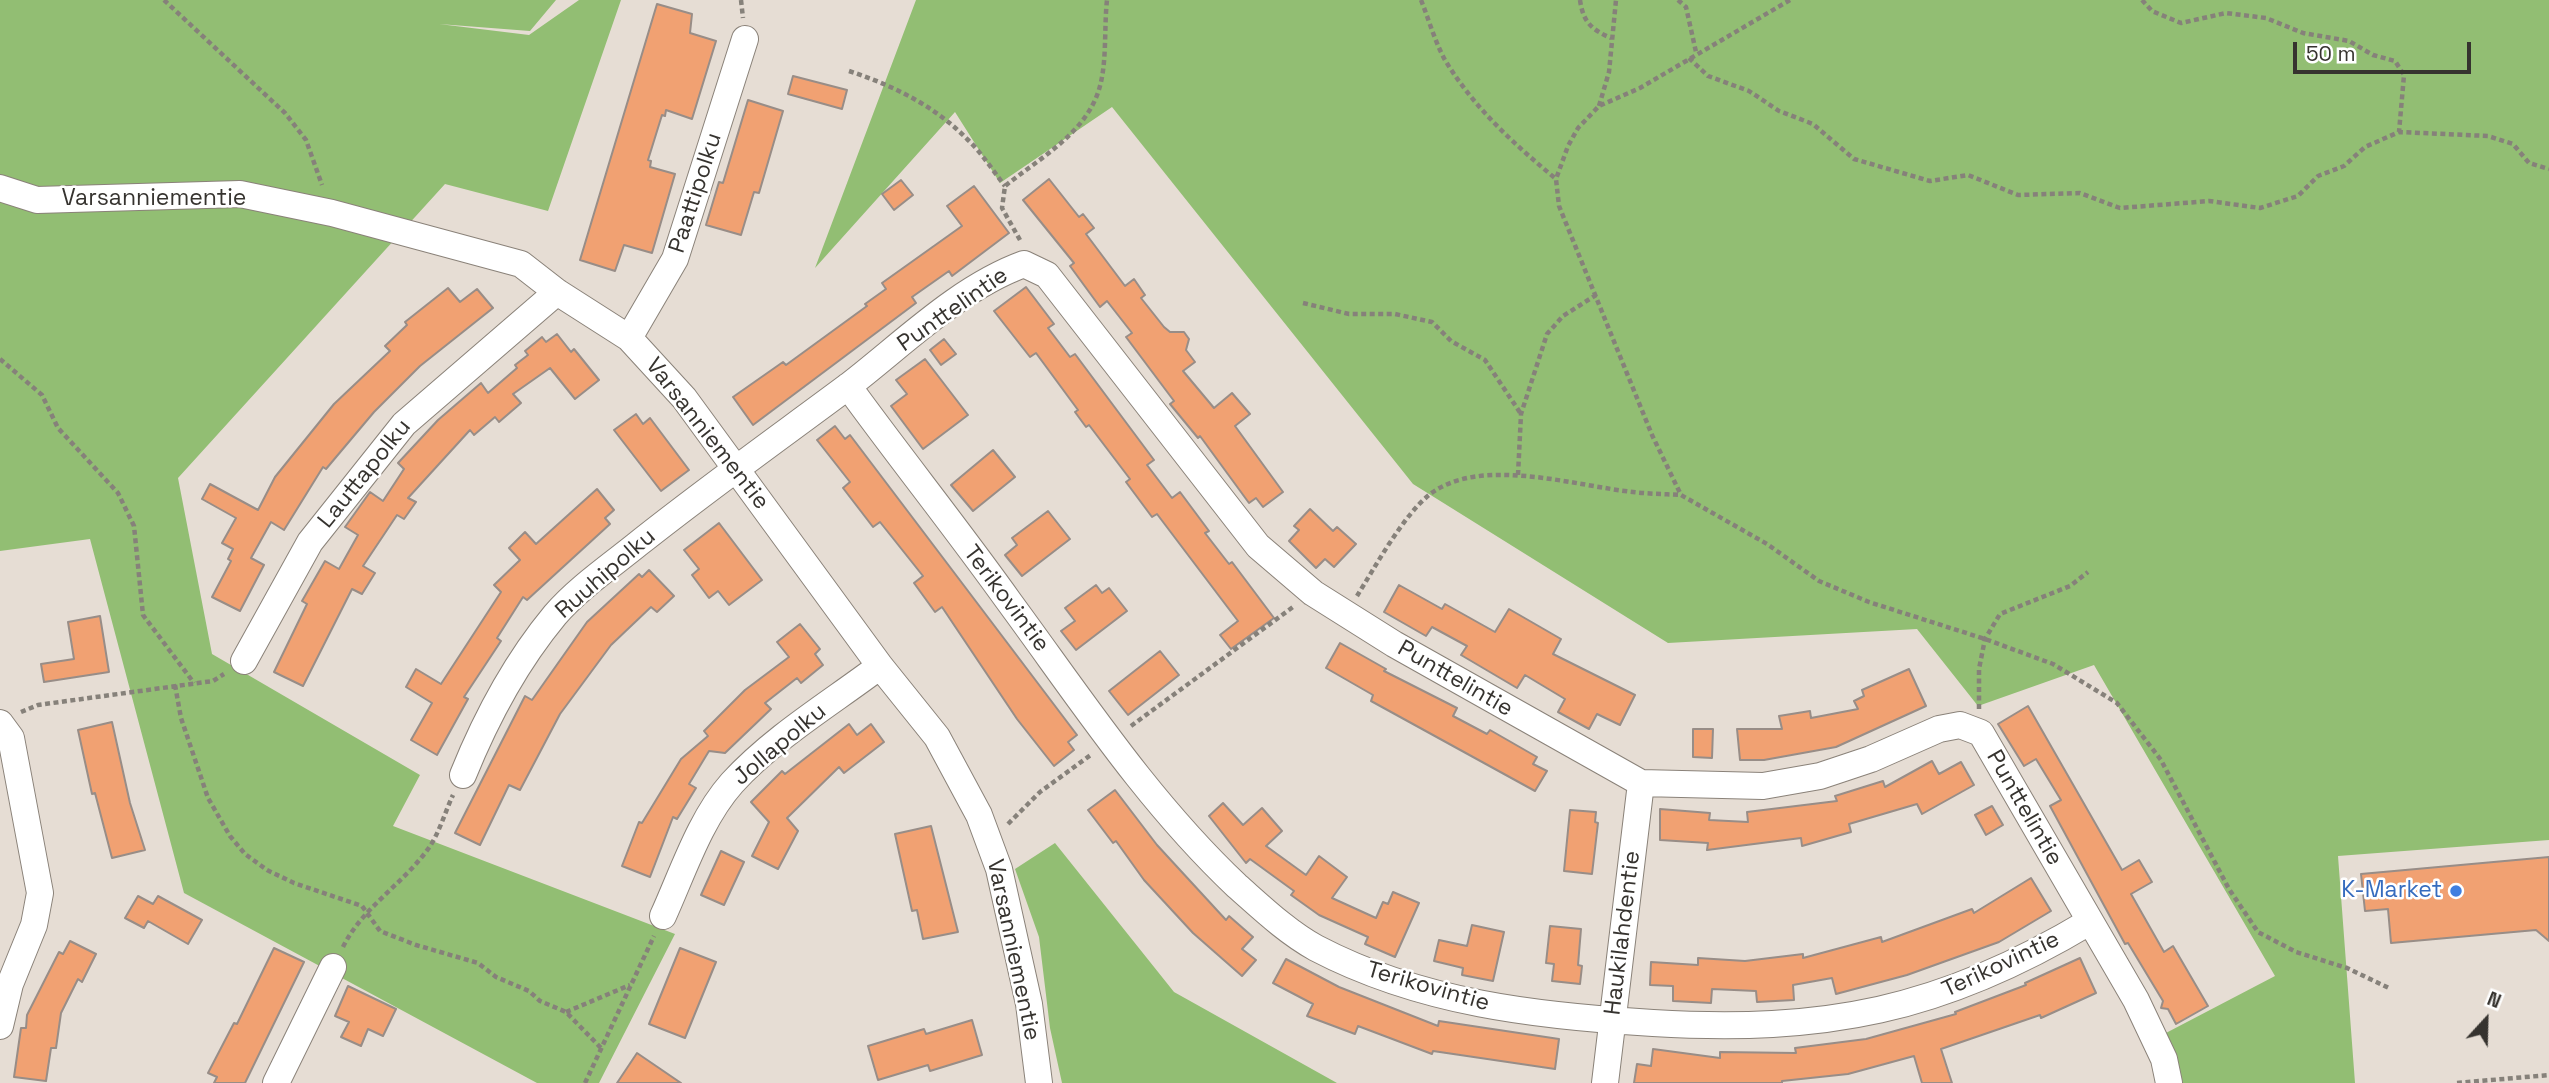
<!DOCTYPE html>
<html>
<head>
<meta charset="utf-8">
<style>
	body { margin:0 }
	#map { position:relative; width:2549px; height:1083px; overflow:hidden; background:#e6ddd4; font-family:"Space Grotesk",sans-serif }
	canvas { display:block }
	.north { position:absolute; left:2451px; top:985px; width:70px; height:70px; -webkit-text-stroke:5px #fff; paint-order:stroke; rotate:22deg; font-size:19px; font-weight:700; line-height:28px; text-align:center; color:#36332f }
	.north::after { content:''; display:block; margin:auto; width:24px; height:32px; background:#36332f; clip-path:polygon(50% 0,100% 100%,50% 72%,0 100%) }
	.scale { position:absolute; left:2293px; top:42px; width:178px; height:32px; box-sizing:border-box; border:4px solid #36332f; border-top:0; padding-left:9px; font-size:21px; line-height:24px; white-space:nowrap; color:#36332f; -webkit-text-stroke:5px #fff; paint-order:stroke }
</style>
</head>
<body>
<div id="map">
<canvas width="2549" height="1083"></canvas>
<div class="north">N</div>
<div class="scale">50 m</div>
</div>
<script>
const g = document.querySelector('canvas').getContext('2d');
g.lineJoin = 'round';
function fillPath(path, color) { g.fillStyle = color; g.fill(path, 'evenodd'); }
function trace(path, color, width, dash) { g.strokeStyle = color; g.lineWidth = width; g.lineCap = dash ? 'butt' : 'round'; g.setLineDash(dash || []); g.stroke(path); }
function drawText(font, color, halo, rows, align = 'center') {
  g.font = font + ' "Space Grotesk",sans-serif'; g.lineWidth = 5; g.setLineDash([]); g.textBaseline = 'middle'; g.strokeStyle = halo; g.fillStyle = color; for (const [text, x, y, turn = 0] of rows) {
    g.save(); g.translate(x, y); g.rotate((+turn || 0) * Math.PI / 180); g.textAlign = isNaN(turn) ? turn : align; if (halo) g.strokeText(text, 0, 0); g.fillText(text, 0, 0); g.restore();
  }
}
fillPath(new Path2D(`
	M0,0H556L530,31L439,24L529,35L579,0H621L548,211L445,184L178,478L212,654L420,775L393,826L675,934L599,1083H537L184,893L90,539L0,551Z
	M916,0H2549V840L2338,856L2355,1083H2183L2164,1034L2275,976L2094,665L1978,706L1917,629L1668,643L1413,484L1112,107L1000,183L955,112L815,268Z
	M1055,843L1174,992L1337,1083H1062L1050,1028L1039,937L1015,869Z`), '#92be73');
const building = new Path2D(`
	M657,4L692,14L690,33L716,41L692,119L666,110L665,116L662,115L648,160L651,161L650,167L675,174L652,253L624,245L615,271L580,260Z
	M793,76L847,90L842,109L788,94Z
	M748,100L783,111L759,193L754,192L741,235L706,225L719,182L723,183Z
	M1049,179L1079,217L1083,214L1094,228L1086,234L1125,286L1134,279L1145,295L1141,298L1164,327L1170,332H1184L1189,339L1186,350L1195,362L1183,371L1214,408L1232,393L1250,414L1235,426L1283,492L1263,507L1256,498L1249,503L1200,436L1198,438L1170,404L1174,401L1126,337L1132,333L1107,301L1100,307L1070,266L1074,263L1023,200Z
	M901,180L913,195L894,210L882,194Z
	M974,186L1009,233L952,276L949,271L912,297L916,303L753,425L733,397L783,362L786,365L867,306L865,304L886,289L882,283L962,226L947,206Z
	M1026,287L1054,324L1048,328L1070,357L1075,354L1154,460L1147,465L1172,498L1180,492L1209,531L1205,533L1229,564L1232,562L1274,618L1231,649L1220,635L1238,621L1157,514L1152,517L1126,482L1130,479L1089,425L1086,427L1075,412L1078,410L1036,353L1030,357L994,311Z
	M448,288L460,302L477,289L493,308L420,366L374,412L326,469L323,467L284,530L271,522L251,558L264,565L240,611L212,597L231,561L228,559L233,549L222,543L236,518L202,499L210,484L258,510L275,477L334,404L390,351L385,346L407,325L405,322Z
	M557,334L571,352L574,349L599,380L575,399L550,368L513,394L521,403L499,422L495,417L474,435L470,430L408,498L416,502L404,519L397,515L363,566L375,573L362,594L352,589L303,686L274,672L307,604L302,601L325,561L339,569L358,535L345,527L370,492L383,501L404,469L398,463L438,420L481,383L488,393L517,368L515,365L528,355L525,351L542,337L546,342Z
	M944,339L956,354L941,365L930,350Z
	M925,359L968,415L923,449L891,406L907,394L896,380Z
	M636,414L643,424L650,418L689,470L661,491L614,430Z
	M835,426L845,439L850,435L1077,735L1068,742L1074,750L1054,766L1017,719L942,607L935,612L914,583L923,576L880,522L873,527L843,488L850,482L817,440Z
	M993,450L1015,477L973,511L951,485Z
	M597,489L614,510L605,518L610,524L527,600L523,597L497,638L501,641L464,697L468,699L437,755L411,740L432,703L406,687L416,669L441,684L501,592L494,585L520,560L509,548L525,532L536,544Z
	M1310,509L1333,531L1337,527L1356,544L1334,567L1325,559L1316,568L1289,541L1299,530L1294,526Z
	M1048,511L1070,539L1022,576L1005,555L1017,545L1012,538Z
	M719,523L762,580L729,605L718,591L709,598L692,575L699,569L684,550Z
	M649,570L674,596L657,612L651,607L611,645L560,714L520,790L509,785L480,845L455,833L525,696L532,700L587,622L639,574L642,577Z
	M1096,585L1102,593L1109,588L1127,611L1076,650L1061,631L1075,621L1065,608Z
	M1399,585L1442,609L1445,604L1495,632L1509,609L1561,639L1553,654L1635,695L1620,725L1597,714L1589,729L1558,712L1565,699L1525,675L1517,688L1461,655L1467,646L1432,627L1426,636L1384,612Z
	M100,616L109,672L44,682L41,664L74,659L68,622Z
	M800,624L820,649L815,654L823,665L801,683L797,678L765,703L771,709L725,753L709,751L689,784L696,788L677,819L673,817L650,877L622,866L639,822L642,823L681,759L708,736L704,731L745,690L789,657L777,642Z
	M1340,643L1386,669L1384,671L1457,708L1453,716L1487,734L1490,730L1537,757L1533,764L1547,771L1535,791L1371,701L1373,695L1326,668Z
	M1160,651L1179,675L1128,715L1109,691Z
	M1909,669L1926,706L1836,747L1764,760H1740L1737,729H1782L1779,716L1810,711L1811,718L1858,709L1854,701L1864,696L1862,690Z
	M2028,706L2122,870L2139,860L2152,882L2131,894L2164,952L2173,946L2208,1006L2176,1024L2168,1009L2161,1008L2163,1001L2128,943L2125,944L2050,806L2061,800L2036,759L2024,766L1998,724Z
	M112,722L130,803L145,850L112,858L95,793L92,794L78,730Z
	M849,724L857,735L871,724L884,742L844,773L839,767L787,818L798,831L778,869L752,856L769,822L751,802L782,771L785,774Z
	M1693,729H1713L1712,758L1693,757Z
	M1932,761L1939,774L1961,762L1974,785L1922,814L1917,804L1849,824L1851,832L1802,846L1801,838L1707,850L1708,843L1660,840V809L1710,813L1709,820L1748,822L1747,812L1837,801L1835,796L1883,781L1885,787Z
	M1115,790L1157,845L1226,920L1229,916L1253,937L1242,949L1256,960L1242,976L1193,933L1144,880L1116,841L1113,843L1088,810Z
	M1223,803L1243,825L1262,808L1282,831L1266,846L1306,875L1319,856L1347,877L1332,898L1376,918L1383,902L1388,904L1393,892L1419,903L1395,957L1365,944L1368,937L1319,915L1291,895L1294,891L1250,859L1246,863L1209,816Z
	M1992,806L2003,825L1986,835L1975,815Z
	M1570,810L1596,812L1595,822L1598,823L1592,874L1564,871Z
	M931,826L958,932L923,939L917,910L912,911L895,834Z
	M721,851L744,862L724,905L701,895Z
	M2549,857V941L2536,930L2391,943L2388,909L2365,911L2361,874Z
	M2031,878L2051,911L1999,942L1907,975L1836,994L1832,978L1793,985L1794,1000L1757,1002L1756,991L1712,989L1711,1003L1673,1001V986L1650,985L1651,962L1698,965V958L1745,961L1803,954V958L1881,937L1882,942L1972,909L1974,913Z
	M138,896L153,904L158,896L202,920L188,944L148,921L144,928L125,918Z
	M1472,925L1504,932L1493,981L1462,975L1463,968L1434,961L1439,940L1467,946Z
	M1550,926L1581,929L1578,965L1582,966L1580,984L1552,981L1554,964L1546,963Z
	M70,941L96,954L82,982L78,979L61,1013L56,1048H51L46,1081L14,1077L21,1028H26L27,1015L59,952L63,954Z
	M274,948L304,962L245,1083H214L217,1077L208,1073L234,1023L237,1024Z
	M680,948L716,962L685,1038L649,1024Z
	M2080,958L2096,993L2041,1018L2040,1015L1941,1049L1952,1083H1922L1914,1056L1848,1074L1782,1081V1083H1634L1637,1064L1651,1066L1653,1049L1720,1058V1052L1796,1053L1795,1048L1866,1039L1956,1014L1955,1012L2026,985L2025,983Z
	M1286,959L1339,987L1438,1026L1439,1021L1559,1039L1555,1069L1433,1051L1432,1054L1358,1026L1355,1034L1307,1016L1313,1004L1273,983Z
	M348,986L396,1009L383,1036L368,1029L361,1046L341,1037L349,1022L335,1016Z
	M972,1020L982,1055L930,1071L928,1065L878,1080L868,1046L924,1029L926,1034Z
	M637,1053L681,1083H617Z`);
fillPath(building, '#f1a172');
trace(building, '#988d87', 2);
const street = new Path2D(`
	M0,188L37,200L240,194L332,213L521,264L557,292L629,338L684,398L880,666L937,737L979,815L999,869L1029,1004L1039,1083
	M629,338L675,259L745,39
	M848,386C901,459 958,530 1010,603C1082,701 1148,802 1237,886C1262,908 1287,932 1316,948C1421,1003 1537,1016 1653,1023C1824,1033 1941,1011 2089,922
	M244,661L310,542L404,424L557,292
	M0,723L11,738L40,893L34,925L10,984L0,1026
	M463,775C486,718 516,662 555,615C578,588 612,565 639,543C707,489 777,439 847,387C902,345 958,288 1024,264L1047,275L1258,546L1313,593L1394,644L1641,783L1763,786L1820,776L1871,759L1939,729L1960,725L1981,733L2136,1000L2164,1059L2169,1083
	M663,916C683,872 700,819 732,783C774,737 831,703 880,666
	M276,1083L333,967
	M1605,1083L1641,783`);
trace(street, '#8a8279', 28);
trace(new Path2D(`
	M164,0L285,113L306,140L322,185
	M741,0L743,18
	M1421,0C1429,20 1435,42 1445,60C1474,108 1514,144 1556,179
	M1580,0C1583,22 1592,30 1611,38
	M1678,0L1686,7L1696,52
	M1790,0L1640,88L1599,106L1578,128L1568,146L1556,179L1559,206L1652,435L1681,495L1767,544L1819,581L1869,602L1985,639L2053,664L2117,703L2161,760L2229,889L2258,932L2296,952L2347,968L2391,989
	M2142,0L2152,11L2181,23L2226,13L2266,18L2303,33L2349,41L2373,55L2395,61L2404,75L2399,132
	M1689,58L1708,76L1749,91L1779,111L1813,124L1854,159L1930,181L1968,175L2018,195L2080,193L2120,208L2209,201L2260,208L2298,196L2318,176L2344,166L2365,147L2399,132L2488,136L2513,144L2529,163L2549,169
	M849,71C892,85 935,106 967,139C982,153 993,171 1005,186
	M1599,106L1609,72L1616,0
	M1020,240L1002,208L1005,186C1040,158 1088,132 1100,86C1107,60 1104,27 1107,0
	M1303,303L1349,314H1395L1432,322L1451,341L1485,360L1521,414
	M0,359L42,395L58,428L118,493L134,526L143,615L194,683
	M1518,475L1521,414L1547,334L1563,316L1596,295
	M1357,596C1375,567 1403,516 1429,495C1479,455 1575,486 1633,492C1649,494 1665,494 1681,495
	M175,685L181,718L208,798L230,836L245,854L267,870L294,883L362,906L380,931L416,945L478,963L496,977L529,991L540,1001L566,1012L601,1048
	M1979,709V669L1985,639L2000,614L2070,586L2088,572
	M21,712L38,705L213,681L224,674
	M1131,726L1293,607
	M1008,824L1040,792L1092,754
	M343,947C362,908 403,884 428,849C439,834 445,812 453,795
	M566,1012L630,985
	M585,1083L654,936
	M2457,1083L2549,1075`), '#86817a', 4.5, [5, 3.5]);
trace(street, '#fff', 26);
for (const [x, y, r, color] of [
	[2456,891,7,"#3f7fe0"]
]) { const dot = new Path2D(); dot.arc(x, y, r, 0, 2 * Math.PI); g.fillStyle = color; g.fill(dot); trace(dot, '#fff', 2.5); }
drawText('23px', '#36332f', '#fff', [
	["Paattipolku",696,193,-72],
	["Varsanniementie",154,199],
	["Punttelintie",953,310,-35],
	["Varsanniementie",707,434,52],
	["Lauttapolku",365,474,-51],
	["Ruuhipolku",606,574,-41],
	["Terikovintie",1006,599,53],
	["Punttelintie",1455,679,30],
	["Jollapolku",780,745,-40],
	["Punttelintie",2024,808,60],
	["Haukilahdentie",1623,933,-83],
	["Varsanniementie",1013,950,78],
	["Terikovintie",2001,965,-25],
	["Terikovintie",1428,987,16]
]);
drawText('23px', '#366cbe', '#fff', [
	["K-Market",2442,891]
], 'right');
</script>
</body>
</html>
